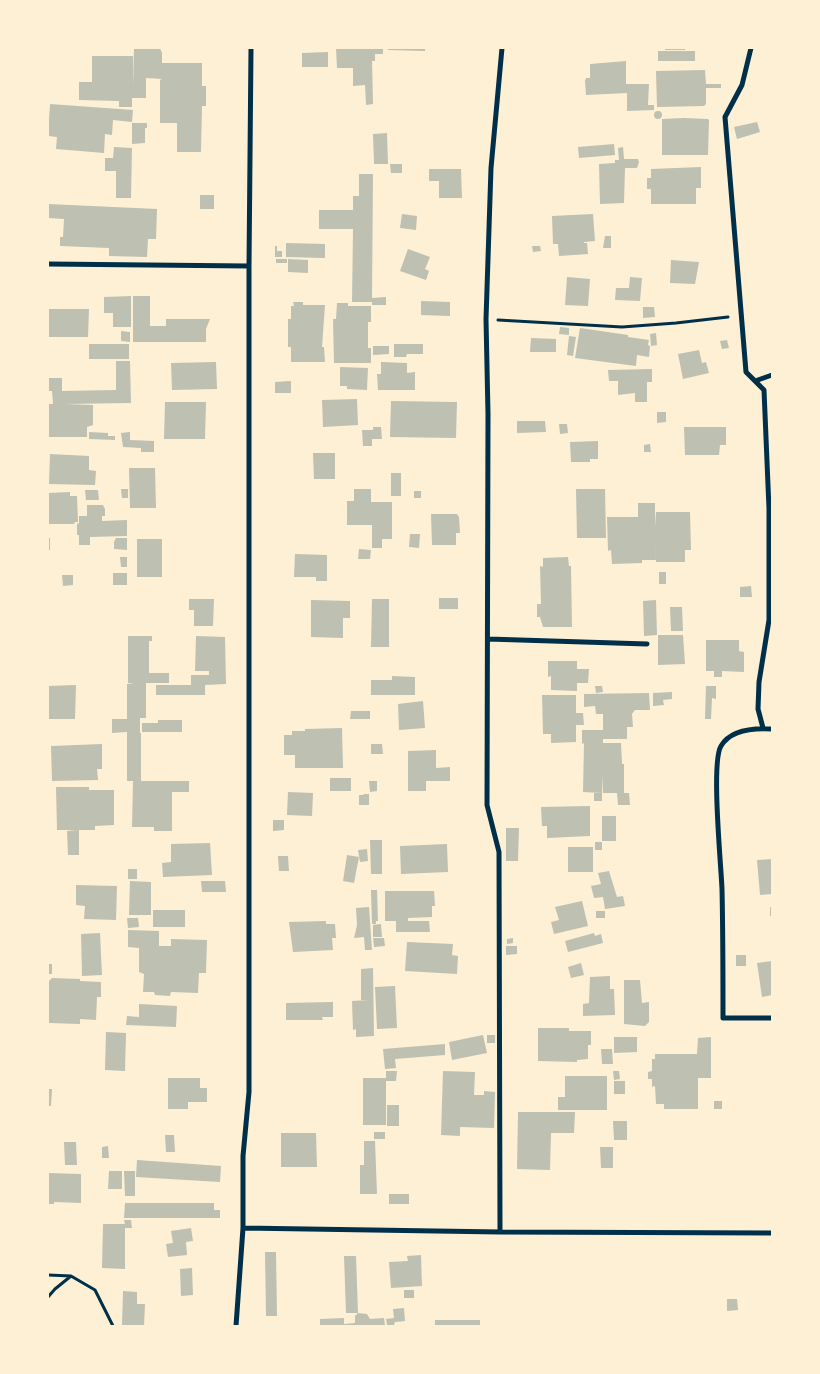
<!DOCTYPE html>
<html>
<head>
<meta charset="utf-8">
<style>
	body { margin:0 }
	#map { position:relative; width:820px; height:1374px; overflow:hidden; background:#fdf0d5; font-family:Merriweather,serif }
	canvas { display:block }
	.frame { position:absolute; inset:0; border:49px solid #fdf0d5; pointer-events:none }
</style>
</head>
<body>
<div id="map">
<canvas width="820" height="1374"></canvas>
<div class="frame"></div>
</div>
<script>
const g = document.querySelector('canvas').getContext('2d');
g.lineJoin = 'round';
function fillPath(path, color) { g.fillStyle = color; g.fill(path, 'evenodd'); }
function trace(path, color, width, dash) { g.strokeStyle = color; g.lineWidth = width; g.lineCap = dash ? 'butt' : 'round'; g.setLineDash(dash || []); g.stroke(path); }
fillPath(new Path2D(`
	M134,48H160L162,53V63H202V86H206V106H202L201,152H177V123H160V80L162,79L146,78V98H132V107H119V101L79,100V82H92V56H133V86Z
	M336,48H383V54H375V61H372L373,104L366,105L365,85L353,86V68H337Z
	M388,48H425V51L388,50Z
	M665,48H685V50H665Z
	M658,51H695V61H658Z
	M328,52V67H302V53Z
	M626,61V84H649L648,105H654V110L627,111V93L586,95L585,81L586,78H590V64Z
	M705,70L706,84H721V88H706V104L704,106L657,107L656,71Z
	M50,104L133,110L132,122L113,120L112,135L105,134L104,153L56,149L57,137L48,136Z
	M654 115a4 4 0 1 1 8 0a4 4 0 1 1-8 0Z
	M684,118L708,119L709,120L708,155H662V119Z
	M757,122L760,132L737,139L734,127Z
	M132,123H147V128H145V143L132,144Z
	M387,133L388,164H374L373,134Z
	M614,144L615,155L579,158L578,147Z
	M114,147L132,148L131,198H116V171H105V158H113Z
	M623,147L624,159H638L639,162L637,168H625L624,203L600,204L599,164L615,163V160H619L618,148Z
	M390,164H402V173H391Z
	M701,167V188H696V204H651V189H647V178H651V169Z
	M429,169H461L462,198H439V181H429Z
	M359,174H373L372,298L386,297V305H372V302H352L353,229H319V210H353V196H359Z
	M200,195H214V209H200Z
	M48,204L157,209L156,239H148L147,257L109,256V248L60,246V237H63L64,219L48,218Z
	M402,214L417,216L416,230L400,228Z
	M593,214L595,241L584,242V243H587L588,254L559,256L558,244H553L552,216Z
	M605,236H611V248H603Z
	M286,243L325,244V258L286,257Z
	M275,246H277V251H282V257H275Z
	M532,246H540L541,251L533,252Z
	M408,249L430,257L425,269L429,271L426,280L400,271Z
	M276,259H287V263H276Z
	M288,259L308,260V273L288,272Z
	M671,260L699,262L695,284L670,283Z
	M567,277L590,279L588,306L565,305Z
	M630,277L642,278L640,301L615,300L616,288H629Z
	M131,296V327H113V313H104V297Z
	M133,296H150V326H166V319H210L206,329V342H133Z
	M421,301L450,302V316L421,315Z
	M293,302H303V305H325L322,347H324L325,362H291V347H288V319H291V306H294Z
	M337,303H348V306H371V322H368V348H371V363H334L333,319H336Z
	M643,307H654L655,317L643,318Z
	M48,309H89L88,337H48Z
	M560,327L569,328V335L559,334Z
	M580,328L628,335V337L649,340L648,345L650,346L649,357L637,355L636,366L575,358Z
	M121,331L130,332V342L121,341Z
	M656,333L657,345L651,346L650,334Z
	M569,336L576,337L573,356L567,355Z
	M531,338L556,339V352H530Z
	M727,340L729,348L722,349L720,341Z
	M89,344H129V359H89Z
	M394,344H423V354H407L406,357H394Z
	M373,346H389V354L373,355Z
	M699,350L702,363L706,362L709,373L683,379L678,354Z
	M116,361H130L131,403L65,404L93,405V425L87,427V437H49L48,404H53L52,391H48V378H62V391L116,390Z
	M216,362L217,389L172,390L171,363Z
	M381,362L407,363V373L415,372V390H378L377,374H381Z
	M340,367L368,368L367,390L347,389V386H340Z
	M652,369V382H647V402H635V393L618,395V381H609L608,370Z
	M291,381V393H275V382Z
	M357,399L358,425L323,427L322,400Z
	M391,401L457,402L456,438L390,437Z
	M165,402H206L205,439H164Z
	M657,412H666V422L657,423Z
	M517,421H545L546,432L517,433Z
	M559,424H567L568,433L560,434Z
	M373,427H381L382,439H372V446H363L362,430H373Z
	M684,427H726V445H720L719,455H685Z
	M89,432L108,433V436H115V440L89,439Z
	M130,432V440L154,441V452H141V448L123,447L121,433Z
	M598,441V459H590V462H571L570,442Z
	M650,444L651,452H644V445Z
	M313,453H335V479H314Z
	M50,454L89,456V470L96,471L95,485L49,484Z
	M129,468H155L156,508H130Z
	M391,473H401V496H391Z
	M121,489H128V498H122Z
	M354,489H371V502H392V539H382V548H372V525H347V501H354Z
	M576,489H605L606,538H577Z
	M85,490H98L99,500H86Z
	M414,491H421V498H414Z
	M70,492V496H77L78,522H75L74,524H48V493Z
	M638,503H655V527L656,512H690L691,550H685V562H656L655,538L656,560H642V563L612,564L611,550L608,551L607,517H638Z
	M87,505H103L105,509V516H102V521L127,520V536L90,537V545H79V535H77V523L79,524V516H87Z
	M431,514H457L459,517L460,533H456V545H432Z
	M410,534H420L419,548L409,547Z
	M48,538H50V550H48Z
	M116,538H127V550L114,549V542Z
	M137,539H162V577H137Z
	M359,549L371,550L370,559H358Z
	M295,554L327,555V581H316V577H294Z
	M120,557H127V567H121Z
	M568,557L569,566H571L572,627H543L540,617H537V604H541L540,566L543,567V558Z
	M48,558H49V571H48Z
	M659,572H666V584H659Z
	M113,573H127V585H113Z
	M62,575H73V585L63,586Z
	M751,586L752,597H740V587Z
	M439,598H458V609H439Z
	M189,599H214L213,626H194V610H189Z
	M372,599H389V647H371Z
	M311,600L350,601V618H343V638L311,637Z
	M656,600L657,635L644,636L643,601Z
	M670,607H682L683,631H671Z
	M658,635H683L685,664L658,665Z
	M128,636H152V641H149V673H169V683H146V718H140V733H141V781H189V792H172V831H154V827H132L133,781H127V732L112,733V719H127V684H134L128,683Z
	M196,636L225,637L226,684L205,685V695H156V685H191V675H209V671H195Z
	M706,640H739V651L744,652V672L722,671V677H714V671H706Z
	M548,661H577V669H589L588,683H577V691L551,690V676L548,677Z
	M392,676L415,677V695H371V680H392Z
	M76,685L75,719H48V686Z
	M595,686H602L603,692L596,693Z
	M706,686H716V699L712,698L711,719H705Z
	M672,692V699L663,700L664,705L653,706V693Z
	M649,693L650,710H635L632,714L633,727H627V739H603V732V743H621L622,764H624V793H629L630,805H618L617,793H603V775L602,793L583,792L584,743L582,744V730H603V714H596L595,706L584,707V694Z
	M542,695H576V713H583L584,725H576V742L551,743V734H543Z
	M423,701L425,728L399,730L398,704Z
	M351,711H370V719H350Z
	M158,720H182V732H142V723H158Z
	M342,728L343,768H295V755H284V735H292V731H305V729Z
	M102,744V769H97L98,780L52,781L51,746Z
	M371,744H382L383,754H371Z
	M436,750V768L450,767V781H426V791H408V751Z
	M330,778H351V791H330Z
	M369,781H377V791L370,792Z
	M56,787H89V790H114V825L95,826V830H79V855H68L67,831L77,830H57Z
	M288,792L313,793L312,816L287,815Z
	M594,793H602V801H594Z
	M363,794H369V805H359V795H364Z
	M590,806V836L547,838V826H542L541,807Z
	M602,816H616V841H602Z
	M273,820H284V830L273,831Z
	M506,828H519L518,861H506Z
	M370,840H382V874H371Z
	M595,842H602V850H595Z
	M210,843L212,875L163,877L162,863L171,862V844Z
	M447,844L448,872L401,874L400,846Z
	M568,847H593V872H568Z
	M367,849L368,861L360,862L358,850Z
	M347,855L359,857L354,883L343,881Z
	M278,856H288L289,871H279Z
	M772,859V894L760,895L757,860Z
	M128,869H137V879H128Z
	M609,871L617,897L623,896L625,906L605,909L603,897L594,898L591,886L601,884L598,873Z
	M130,881L151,882V915H129Z
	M201,881H225L226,892H202Z
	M76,885L117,886L116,920L84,919L85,906L76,905Z
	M371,890H377L378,921H376V924H372Z
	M385,891H434L435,906H432V917L408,918V921H429L430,932H396V921H385Z
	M582,901L588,926L554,934L551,922L559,920L555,907Z
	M369,907L372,950H365L364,937L354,938L357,925L356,908Z
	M770,907H772V916H770Z
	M153,910H185V927H153Z
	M596,911H605V918H596Z
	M127,918H138L139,927L128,928Z
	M326,921V924H335L336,938H332L333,950L293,952L289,922Z
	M381,924L382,937H373V925Z
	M128,930L159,931V946H171V939L207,940L206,973H199L198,993L171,992L170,996L155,995L154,992H143L144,974L139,972V948L128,947Z
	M100,933L102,975L82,976L81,934Z
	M594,933L595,936L601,934L603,943L568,952L565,941Z
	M373,938H384L385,946L374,947Z
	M513,938V943L507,944V939Z
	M407,942L453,944L452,955L458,956L457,974L405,971Z
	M506,946H517V954L506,955Z
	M736,955H746V966H736Z
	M772,961V995L762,997L757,963Z
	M581,963L584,975L571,978L568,967Z
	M48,964H52V974H48Z
	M373,968L374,1036L356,1037V1029L353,1030L352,1001L368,1000H361V969Z
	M610,976V989H614L615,1015L583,1016V1004L589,1003L590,977Z
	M52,978L80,979V981L101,982V997H97L96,1020L80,1019V1024L49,1023L48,1021V999L49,981Z
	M624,980H640L642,1003L649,1002V1022L645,1026L624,1024Z
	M395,986L397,1028L377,1029L375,987Z
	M333,1002V1017H322L323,1020H286V1003Z
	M139,1004L177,1006L176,1027L126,1025L127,1016L139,1017Z
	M538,1028H569V1031H591V1045H588V1059L577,1060V1062L538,1061Z
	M106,1032L126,1033L125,1071L105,1070Z
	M483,1035L487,1053L452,1060L449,1042Z
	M487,1035H495V1043H487Z
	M614,1037H637V1052L614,1053Z
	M711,1037V1078H698V1109H664V1104H656L655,1086L652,1087V1079H648V1072L652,1071V1059H655V1054H697L698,1038Z
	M445,1044V1055L395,1059L396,1068L385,1069L383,1049Z
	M601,1049H612L613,1064H602Z
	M386,1071H397L396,1081H386V1125H363V1078H386Z
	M443,1071L475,1072L474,1095H484V1091L495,1092L494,1128L460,1127V1136L441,1135Z
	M613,1071H619L620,1079L614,1080Z
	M565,1076H607V1110H558V1097H565Z
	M168,1078H200V1088H207V1102H188V1109H168Z
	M614,1081H625V1094H614Z
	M48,1089H52L51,1106H48Z
	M714,1101H722V1109H714Z
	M387,1105H399V1126H387Z
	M518,1112H575L574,1133H551L550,1170L517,1169Z
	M613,1121H627V1140H614Z
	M374,1132H385V1139H374Z
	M281,1133H316L317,1167H281Z
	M165,1135H174L175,1152H166Z
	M364,1141H375L377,1194H360V1165H364Z
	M64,1142H76L77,1165H65Z
	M108,1146L109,1158H102V1147Z
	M600,1147H613V1168H601Z
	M137,1160L221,1166L220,1182L136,1177Z
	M109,1171H122V1189H108Z
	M124,1171H135V1196H125Z
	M48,1173L81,1174V1203L54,1202V1204H48Z
	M389,1194H409V1204H389Z
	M125,1203H214V1210H220V1218H124Z
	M124,1220H131L132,1228H125V1269L102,1268L103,1224H125Z
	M191,1228L193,1241L186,1242L187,1255L168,1257L166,1244L173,1243L171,1231Z
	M265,1252H276L277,1316H266Z
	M421,1255L422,1286L391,1288L389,1262L408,1261L407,1256Z
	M344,1256H356L358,1313H346Z
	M192,1268L193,1295L181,1296L180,1269Z
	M404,1290H414V1298H404Z
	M123,1291L137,1292V1304H145L144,1326H122Z
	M727,1299H737L738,1310L727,1311Z
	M404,1308L405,1321L395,1322L394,1325H387L386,1319L394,1318L393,1309Z
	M358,1313L367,1314L370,1319L384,1318L385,1326H320V1319L344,1318V1324L355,1323V1316Z
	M435,1320H480V1326H435Z`), '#bec0b2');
trace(new Path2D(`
	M498,320L622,327L676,323L728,317
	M48,1275L71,1276L95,1290L113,1326
	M48,1297L55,1289L71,1276`), '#003049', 3);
trace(new Path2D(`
	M751,48L742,85L725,117L746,372L764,390L769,509V620L759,682L758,709L763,728
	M48,264L249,266
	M755,381L772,375
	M488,639L647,644
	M772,729C755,728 731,729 721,746C711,762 721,864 722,889C723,932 723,975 723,1018H772
	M243,1228L500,1232L772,1233
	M500,1232L499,852L487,805L488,414L486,319L491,168L502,48
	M236,1326L243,1228V1156L249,1092V266L251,48`), '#003049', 5);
</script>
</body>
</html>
